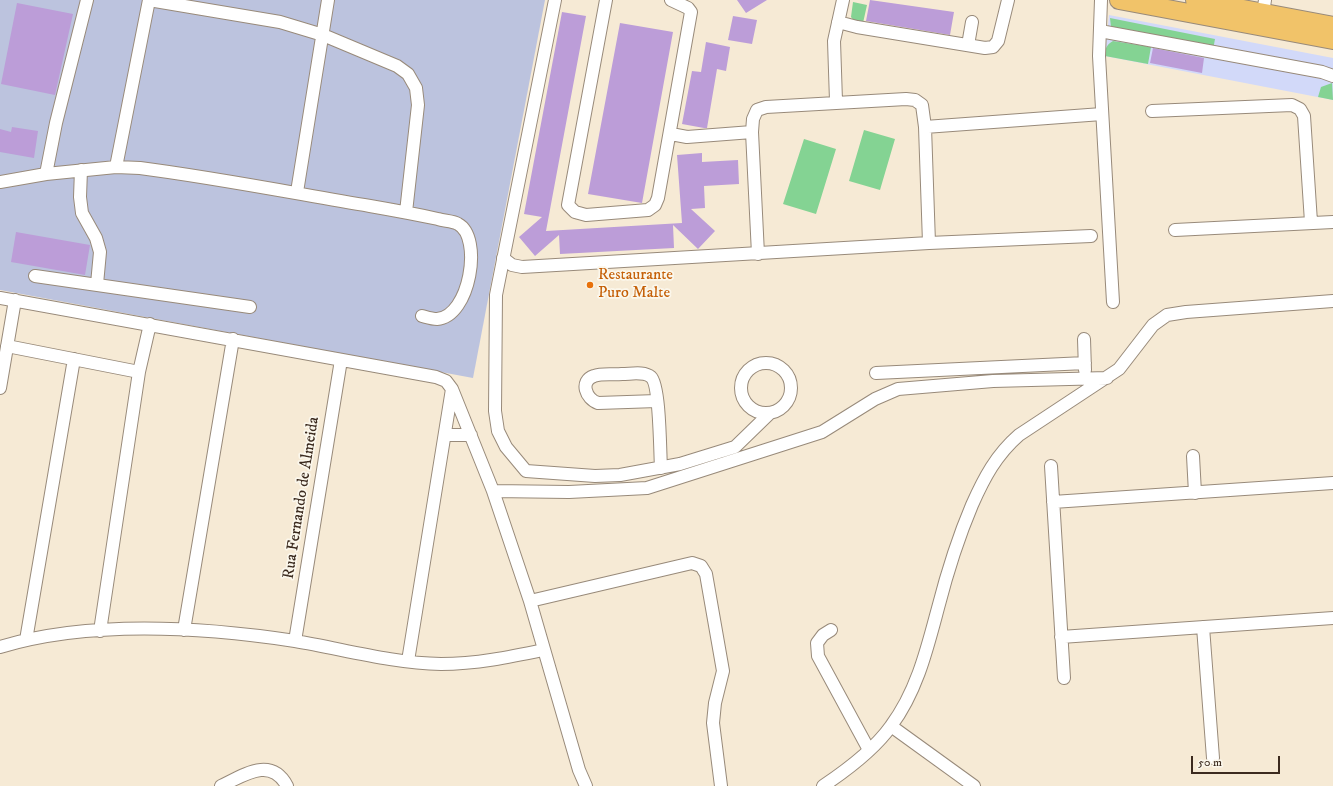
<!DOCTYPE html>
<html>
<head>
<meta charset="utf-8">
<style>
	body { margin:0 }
	#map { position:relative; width:1333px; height:786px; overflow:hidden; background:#f6ead5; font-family:"IM FELL DW Pica",serif }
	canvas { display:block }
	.scale { position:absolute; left:1191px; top:756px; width:89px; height:18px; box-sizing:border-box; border:2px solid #3b2a1e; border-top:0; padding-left:5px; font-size:12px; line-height:14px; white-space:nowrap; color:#3b2a1e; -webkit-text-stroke:3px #fbf7ec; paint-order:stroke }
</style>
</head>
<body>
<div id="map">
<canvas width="1333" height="786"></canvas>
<div class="scale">50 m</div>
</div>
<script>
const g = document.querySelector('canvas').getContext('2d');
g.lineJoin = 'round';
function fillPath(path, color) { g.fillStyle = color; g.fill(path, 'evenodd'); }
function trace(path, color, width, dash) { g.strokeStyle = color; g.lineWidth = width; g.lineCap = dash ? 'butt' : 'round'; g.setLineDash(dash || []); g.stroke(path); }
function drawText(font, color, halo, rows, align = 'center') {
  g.font = font + ' "IM FELL DW Pica",serif'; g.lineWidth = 3.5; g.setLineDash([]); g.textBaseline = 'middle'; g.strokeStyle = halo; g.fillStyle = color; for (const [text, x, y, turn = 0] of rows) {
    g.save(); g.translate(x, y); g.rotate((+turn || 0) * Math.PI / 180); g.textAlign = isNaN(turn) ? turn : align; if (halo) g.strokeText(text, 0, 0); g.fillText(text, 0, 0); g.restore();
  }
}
fillPath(new Path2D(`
	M1109,15L1333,58V100L1105,56Z`), '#d2d9f9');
fillPath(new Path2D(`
	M0,0H545L473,378L0,290Z`), '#bcc3de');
fillPath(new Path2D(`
	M853,2L867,5L863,23L854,21L851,17Z
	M1110,18L1215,39L1213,50L1111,27Z
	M1113,41L1151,47L1148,64L1105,56C1105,49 1106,45 1113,41Z
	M1332,83L1333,100L1318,97L1321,87Z
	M864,130L895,139L880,190L849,181Z
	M804,139L836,149L816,214L783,204Z`), '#84d393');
fillPath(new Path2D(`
	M737,0H767L746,13Z
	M870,0L954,12L950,35L866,21Z
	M17,3L73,14L55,95L1,84Z
	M562,12L586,16L546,231L682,223L677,155L702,153V162L738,160L739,184L704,186L705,208L691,209L715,231L698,249L673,225L674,248L560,254L559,235L535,256L519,237L542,217L524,214Z
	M733,16L757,20L752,44L728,40Z
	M620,23L673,32L642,203L588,194Z
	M706,42L730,47L726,71L717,69L707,128H704L682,124L692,71L701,72Z
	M1153,48L1204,58L1202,73L1150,63Z
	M12,127L38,131L34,158L0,152V129L11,132Z
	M16,232L90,245L85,275L11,262Z`), '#bc9dd8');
const minor = new Path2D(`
	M87,0L56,123L46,174L116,167L140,168C217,178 293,193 370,206C393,210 415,214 438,219C444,221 453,221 458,224C483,237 470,317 437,319C432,319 426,317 422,316
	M149,0L280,22L323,35L397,66L408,74L416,88L418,105L406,212
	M555,0L496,295L495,411L498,431L506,447L526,471L595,476L620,475L680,464L735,447L770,413
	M606,0L568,205L575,212L586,215L648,210L655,205L658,198L691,12L688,8L671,0
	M1101,0L1099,56L1113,302
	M1263,13L1265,0
	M838,22L857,27L985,48L993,47L998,41L1008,0
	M1100,31L1322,72L1333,76
	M968,45L972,22
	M836,101L834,41L843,0
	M1152,111L1292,105L1300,109L1304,116L1311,222
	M925,127L1102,114
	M671,134L687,137L752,132
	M116,167L149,0
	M81,170L80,197L82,213L96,238L100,252L97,284
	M0,182L46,174
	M297,192L328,0
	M1175,230L1333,222
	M758,254L752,132L753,119L757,110L766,107L906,99L915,100L922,105L925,127L929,243
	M503,258L512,265L522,267L929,243L1091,236
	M35,276L250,307
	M0,298L436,377L446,381L452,389L493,491L530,601L579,770L586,786
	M1084,339L1085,370
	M7,346L139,372
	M741 388a25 25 0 1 1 50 0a25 25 0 1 1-50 0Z
	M876,373L1085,363
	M0,388L15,300
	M657,401L598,403C586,399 579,381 594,376C602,373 613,375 622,374C631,374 644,371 651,377C660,385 660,453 661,468
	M446,435H471
	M1193,456L1195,493
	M1051,466L1064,678
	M493,491L569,492L647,488L822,432L875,399L898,389L993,381L1107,378
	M1053,502L1333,483
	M530,601L692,563L701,566L706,574L723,671L715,703L713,723L721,786
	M1203,627L1213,758
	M184,630L233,339
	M831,630L823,635L817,643L818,656L869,750
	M100,631L139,372L150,324
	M1061,637L1333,618
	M26,640L74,359
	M295,641L341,360
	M0,647C90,620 202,627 295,641C343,649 392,663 441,664C476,664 510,657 543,650
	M408,661L452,389
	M891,726L974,786
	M221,786C244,775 271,756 287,786
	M823,786C847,770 874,750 891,726C917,691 927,649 938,608C947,573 958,538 972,505C984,478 996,455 1019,435L1119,369L1153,325L1167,315L1186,312L1333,301`);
const highway = new Path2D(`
	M1119,0L1333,40
	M1195,0L1333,26`);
trace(minor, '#988a7a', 14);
trace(highway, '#988a7a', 20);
trace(minor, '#fff', 12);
trace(highway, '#f1c369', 18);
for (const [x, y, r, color] of [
	[590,285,4,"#e8710a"]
]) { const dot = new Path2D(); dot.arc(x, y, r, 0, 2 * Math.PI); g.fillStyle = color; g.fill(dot); trace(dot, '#fbf7ec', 1.5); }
drawText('16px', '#c56008', '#fbf7ec', [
	["Restaurante",598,276],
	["Puro Malte",598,294]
], 'left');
drawText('16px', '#3b2a1e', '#fbf7ec', [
	["Rua Fernando de Almeida",302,498,-81]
]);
</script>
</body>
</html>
